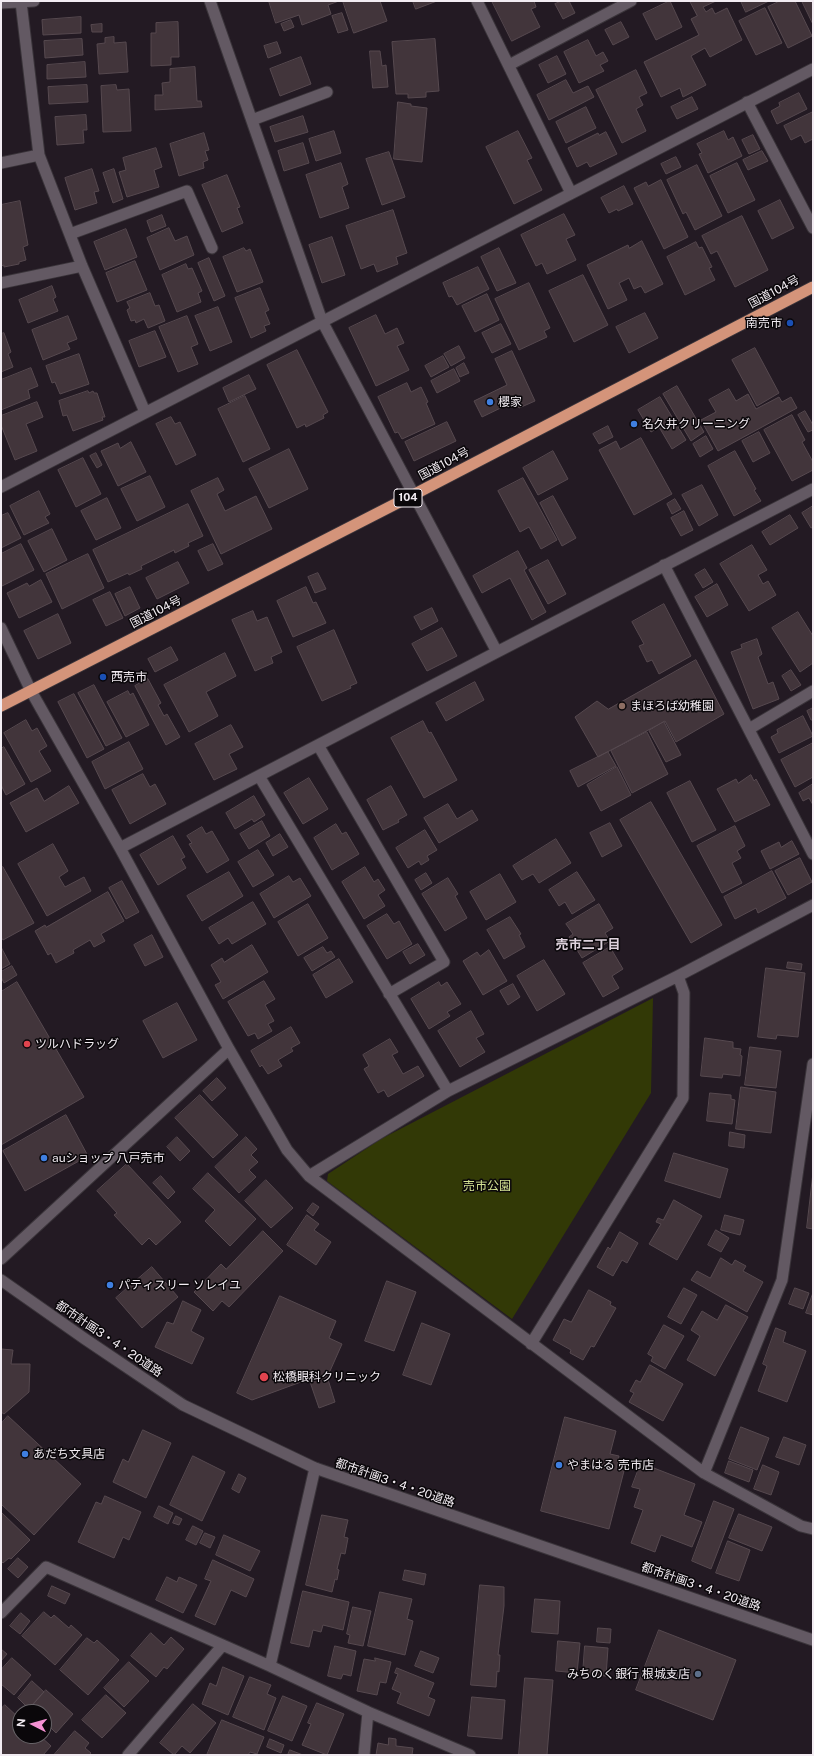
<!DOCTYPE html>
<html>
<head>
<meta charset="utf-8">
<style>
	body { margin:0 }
	#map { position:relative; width:814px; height:1756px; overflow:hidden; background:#231a23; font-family:"Public Sans",sans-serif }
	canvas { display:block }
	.frame { position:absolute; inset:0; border:2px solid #f2ecf2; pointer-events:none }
	.north { position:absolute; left:12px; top:1704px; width:40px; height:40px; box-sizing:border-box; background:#0a070a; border:1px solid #676367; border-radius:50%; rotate:276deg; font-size:11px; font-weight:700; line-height:16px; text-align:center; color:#f2ecf2 }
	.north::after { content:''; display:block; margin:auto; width:14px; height:18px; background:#f491d3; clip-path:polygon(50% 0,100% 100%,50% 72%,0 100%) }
</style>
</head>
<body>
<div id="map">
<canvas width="814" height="1756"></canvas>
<div class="frame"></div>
<div class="north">N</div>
</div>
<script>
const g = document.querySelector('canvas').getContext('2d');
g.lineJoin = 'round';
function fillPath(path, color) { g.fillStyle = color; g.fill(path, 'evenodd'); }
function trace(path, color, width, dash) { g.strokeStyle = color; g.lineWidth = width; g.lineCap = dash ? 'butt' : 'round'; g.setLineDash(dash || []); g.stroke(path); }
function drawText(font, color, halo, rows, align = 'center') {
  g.font = font + ' "Public Sans","Noto Sans JP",sans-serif'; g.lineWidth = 3; g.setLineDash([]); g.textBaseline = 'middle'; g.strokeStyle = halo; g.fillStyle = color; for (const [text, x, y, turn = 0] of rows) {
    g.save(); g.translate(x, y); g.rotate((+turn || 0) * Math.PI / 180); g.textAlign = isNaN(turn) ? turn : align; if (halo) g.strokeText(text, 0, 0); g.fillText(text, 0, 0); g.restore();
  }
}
fillPath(new Path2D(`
	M653,998L651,1093L512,1319L327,1181L328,1174L381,1139Z`), '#323906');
const building = new Path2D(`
	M269,1H339L328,5L331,14L302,25L299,15L276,23Z
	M343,1H380L387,21L354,33Z
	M413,1H437L416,9Z
	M492,1H534L536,7L531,9L540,27L512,41Z
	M562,1H569L575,13L563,19L555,4Z
	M670,1L682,27L656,40L643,14Z
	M690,1H716L703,7L706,12L712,8L715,14L727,8L742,40L710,57L705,48L691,56L706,85L683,97L680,88L661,97L644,62L699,35L691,19L697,16Z
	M741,1H769L746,12Z
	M780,1H795L812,36L788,48L768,7Z
	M802,1H813V24Z
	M765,8L782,43L756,55L739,21Z
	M342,13L348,30L338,33L332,16Z
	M81,17V33L43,35L42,20Z
	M291,20L294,27L284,31L281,24Z
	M178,22L179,57H171V65L151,66V33H156V23Z
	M621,22L629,37L613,45L605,30Z
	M102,24V32H92L91,25Z
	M114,37V43L126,42L128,72L99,74L97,44L105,43V38Z
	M82,39L83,55L45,58L44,41Z
	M435,39L439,91L426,92V97L408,98V94H396L392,42Z
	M588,40L596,56L603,52L608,61L600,65L604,71L579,83L564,52Z
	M277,42L281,53L268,58L264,46Z
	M370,51H380L382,66L386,65L388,87L373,88Z
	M557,56L566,74L548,83L539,65Z
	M301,57L311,84L280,96L270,69Z
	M85,62L86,77L47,79V65Z
	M195,67L197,101H201L202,107L155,110V95H163L162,83L170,82V69Z
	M636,70L647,93L639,97L643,105L636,109L646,131L622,143L596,90Z
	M566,80L573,93L588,86L594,97L549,120L537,95Z
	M87,85L88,102L49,104L48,87Z
	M116,85L117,90L129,89L131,131L103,132L101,86Z
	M799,93L807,109L777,124L771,111L780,106L779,103Z
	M692,97L698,109L677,119L671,107Z
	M398,102L411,104V106L427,108L422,162L394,159Z
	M586,107L596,128L566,143L556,122Z
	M813,112V139L805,143L801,135L791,140L784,126Z
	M86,115L87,130H83L84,143L57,145L55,117Z
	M303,116L308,132L275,142L270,127Z
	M334,131L341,153L316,161L309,139Z
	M518,131L532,158L527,160L542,190L514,204L486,147Z
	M724,131L728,140L733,137L742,156L708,173L699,154L702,153L697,144Z
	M606,132L617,154L590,167L587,162L577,167L568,148L598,133L599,135Z
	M204,133L209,150L205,151L208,160L203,162L204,168L179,176L170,144Z
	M753,135L760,149L749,154L742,140Z
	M303,143L309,163L284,171L278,151Z
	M156,148L162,167L154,170L159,187L127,197L119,172L126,170L123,158Z
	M762,151L768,161L748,170L743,160Z
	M389,152L405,197L382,205L366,159Z
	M676,157L681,167L666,174L661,164Z
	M341,163L348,184L342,187L349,208L320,218L306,175Z
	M737,163L755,200L728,213L710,176Z
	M697,165L722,216L695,230L686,212L683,214L667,180Z
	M92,169L99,191L94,192L97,203L75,210L65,178Z
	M114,169L123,199L113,203L103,173Z
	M227,175L240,207L237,208L243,223L222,232L202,185Z
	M661,180L688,237L664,249L634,188L646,182L648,186Z
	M624,186L633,204L618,211L617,209L609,213L601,198Z
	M780,200L794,228L772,239L758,211Z
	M20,201L28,245L23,247L26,260L19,262V264L4,267V265L1,266V205Z
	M393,210L407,253L396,257L398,264L377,272L374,264L361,269L346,226Z
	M564,214L575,235L566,239L576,260L547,274L542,263L536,266L521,235Z
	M162,215L166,226L151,232L147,221Z
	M742,216L768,270L735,287L717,251L711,254L702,236Z
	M169,228L175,241L187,236L194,255L160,270L147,238Z
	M126,229L137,257L105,270L94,242Z
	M332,237L345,275L322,283L309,245Z
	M642,241L663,284L645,293L641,286L634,289L629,278L619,283L627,300L608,309L587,265L628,245L629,248Z
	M696,242L699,248L702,247L712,267L709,268L715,280L685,295L667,257Z
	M244,248L246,251L250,249L263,282L237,292L223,257Z
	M499,248L516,283L497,291L481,257Z
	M209,258L225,296L214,301L198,263Z
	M135,261L147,290L117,302L106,273Z
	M186,264L188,269L192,268L202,291L198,293L201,302L177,312L162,275Z
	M478,267L489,289L457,305L452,296L449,297L443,283Z
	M583,275L608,325L574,342L549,291Z
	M529,283L550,328L544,331L547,337L519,350L495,299Z
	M52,286L56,297L53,299L58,311L28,323L19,300Z
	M260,288L269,310L265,312L270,324L264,326L266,331L251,338L235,298Z
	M150,293L155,306L159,305L165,321L148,328L144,319L136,323L135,320L131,321L127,310L130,308L127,302Z
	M487,294L499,320L475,332L462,306Z
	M218,307L232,342L210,351L195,316Z
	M645,313L658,338L629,353L616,327Z
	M376,315L385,334L397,328L404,343L397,346L409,370L376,386L349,328Z
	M68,316L77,339L67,343L70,349L43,360L32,330Z
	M187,316L198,344L191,347L198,364L178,372L159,327Z
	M501,324L511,344L492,353L482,333Z
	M155,331L166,357L139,367L129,341Z
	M4,333L11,352L8,354L13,367L1,372V334Z
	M459,346L465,358L451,366L444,354Z
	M755,348L779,393L757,406L732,360Z
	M297,350L328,412L323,415L324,418L306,427L305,424L297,428L267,365Z
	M512,351L535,401L519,408L515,401L482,417L474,401L507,385L495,359Z
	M79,354L89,384L60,394L55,382L52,383L46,366Z
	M443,356L449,367L431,377L425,366Z
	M464,363L469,373L460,377L456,368Z
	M31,368L38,386L28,390L30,398L1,410V380Z
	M454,369L460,381L437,393L431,381Z
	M249,375L256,389L229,402L223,388Z
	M407,383L411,392L421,387L428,402L426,403L435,424L402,439L398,432L395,433L378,397Z
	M677,386L704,432L691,441L663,394Z
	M729,389L736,401L748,394L756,409L779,397L782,402L791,397L797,408L718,451L701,420L716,412L709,400Z
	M88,391L89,393L93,391L94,393H97L105,417H102L103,420L73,431L67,415L63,416L59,401Z
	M245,396L270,449L243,462L218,409Z
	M660,397L686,440L672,449L659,427L651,432L638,410Z
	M37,402L43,417L26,424L37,451L15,460L1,425V416Z
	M805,411L813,425V430L808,432L798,415Z
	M792,415L805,440L802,442L813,462V470L792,481L764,430Z
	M171,417L175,424L180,422L196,455L176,465L156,424Z
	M447,422L456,441L414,461L405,442Z
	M608,426L613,437L599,444L593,434Z
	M759,432L770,453L753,462L742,441Z
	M706,436L713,449L700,457L693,444Z
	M641,438L672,494L634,515L599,450L616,441L620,449Z
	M131,442L146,472L118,486L101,451L118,443L120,448Z
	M289,449L308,489L269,508L249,469Z
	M553,451L568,479L538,495L523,468Z
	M735,451L756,489L754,490L761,501L734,516L708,466Z
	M96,453L102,465L97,468L90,456Z
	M83,458L101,494L76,507L58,470Z
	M150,476L165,507L137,521L121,489Z
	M218,478L224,490L217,494L225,511L256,496L272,529L221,554L191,491Z
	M523,478L557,540L541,549L529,527L520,532L498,491Z
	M702,485L718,515L699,526L682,495Z
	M39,491L50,514L45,517L49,523L24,535L10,506Z
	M553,496L576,538L562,546L540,503Z
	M107,498L121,528L96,540L81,511Z
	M675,499L681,509L672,514L667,504Z
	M188,504L203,536L188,543L189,546L175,553L174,550L141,566L142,569L129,575L128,573L108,582L93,550Z
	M813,506V527L811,528L802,513Z
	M684,511L693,530L681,536L671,518Z
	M8,513L21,538L1,548V516Z
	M790,515L798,528L770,545L762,532Z
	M52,529L67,560L44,572L28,541Z
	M21,544L34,570L2,586L1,583V554Z
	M213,544L223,564L208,571L198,551Z
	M752,545L767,570L758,575L763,584L768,581L776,595L749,611L720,564Z
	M518,551L527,568L524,570L546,612L532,620L510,578L482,593L473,576Z
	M88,554L104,588L62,609L46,574Z
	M548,560L566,594L548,604L529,570Z
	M178,562L189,583L157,599L146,578Z
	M705,569L713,582L703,588L695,575Z
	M318,573L326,589L315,593L308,577Z
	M41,580L52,602L19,618L7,593L27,583L29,586Z
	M717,584L728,605L707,617L695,597Z
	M130,587L140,608L125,616L115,594Z
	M306,587L313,603L316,602L326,623L293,637L277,601Z
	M110,592L123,618L106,626L93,600Z
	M664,604L691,656L659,674L652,660L647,662L639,646L644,644L632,622Z
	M432,608L438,621L421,630L414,617Z
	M253,611L257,621L267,617L282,652L271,657L273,663L255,671L232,620Z
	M798,612L813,636V663L800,672L772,628Z
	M58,614L71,643L38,659L24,631Z
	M442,628L457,656L427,671L412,644Z
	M334,630L357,683L350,686L351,688L322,701L297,647Z
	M757,639L762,654L758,657L768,684L773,682L779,699L753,709L731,652L742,648L741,645Z
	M171,647L178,660L155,672L148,659Z
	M225,653L236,676L206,692L218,716L189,732L164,685Z
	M696,660L724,714L676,742L665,721L598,757L575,717L597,701L608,709Z
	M791,670L801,685L791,691L782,676Z
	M148,679L161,703L158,705L164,716L167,714L180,737L166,745L135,686Z
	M475,682L484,700L446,721L436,703Z
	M94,685L122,738L106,746L78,693Z
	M128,691L130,695L133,693L149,725L126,737L107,702Z
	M74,694L104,749L87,758L58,702Z
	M813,708V720H811L807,711Z
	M803,716L813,736L779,753L771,737L778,733L777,730Z
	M26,720L32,731L37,728L47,746L39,751L51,771L31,782L4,733Z
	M423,721L429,733L431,732L457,780L424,798L391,738Z
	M664,722L681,755L666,762L649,731Z
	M231,725L243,747L229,754L237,769L214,780L195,744Z
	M647,732L668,774L632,793L611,751Z
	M129,742L143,769L105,789L92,762Z
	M813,743V777L795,787L781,760Z
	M4,747L25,784L6,795L1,785V749Z
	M608,752L616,766L578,787L570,771Z
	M617,767L631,795L601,811L587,785Z
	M143,774L150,787L155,784L166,804L130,824L112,790Z
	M751,775L754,781L756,779L770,805L735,822L717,789L736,779L738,783Z
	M309,778L328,809L303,824L284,793Z
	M690,781L716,830L692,842L667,793Z
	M813,784V805L809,798L803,801L799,793Z
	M69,786L79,803L26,832L10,803L37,788L44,801Z
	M391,786L407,815L398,820L399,822L383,830L367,800Z
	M254,796L265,815L254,822L252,819L235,829L226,813Z
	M651,802L722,925L691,943L620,820Z
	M448,804L457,819L472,810L478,820L439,843L424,818Z
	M262,821L270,836L249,849L240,834Z
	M610,823L622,846L602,857L590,833Z
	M336,824L342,834L346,832L359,854L332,870L314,838Z
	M735,826L745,846L737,851L741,858L732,863L742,883L722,893L697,846Z
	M202,827L206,834L212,831L229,860L207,873L189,844L192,843L187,836Z
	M425,830L437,850L427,856L429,860L421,865L419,861L408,868L396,848Z
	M280,834L288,847L273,856L266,843Z
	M173,836L185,857L181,859L186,868L158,885L140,855Z
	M556,839L571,863L539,883L533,874L522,880L513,866Z
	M792,841L799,854L770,869L761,851L779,842L781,847Z
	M53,844L68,871L59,877L65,887L84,877L91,891L47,916L18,864Z
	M258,850L274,875L253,887L238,862Z
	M800,858L812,882L788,895L775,871Z
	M3,867L34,923L3,940L1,937V868Z
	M365,867L374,882L378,879L385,890L378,895L385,906L364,919L342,882Z
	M772,871L786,898L758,913L756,908L735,919L724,897Z
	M229,872L243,896L202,921L187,896Z
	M577,872L595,900L572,914L565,902L559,906L549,890Z
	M426,873L432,883L421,890L415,880Z
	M500,874L516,902L486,920L470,892Z
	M289,876L293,882L300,878L311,896L274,918L260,894Z
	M448,878L458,894L455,896L467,918L445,931L422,894Z
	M122,881L139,912L126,919L109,888Z
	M108,892L124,921L101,934L105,941L94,947L90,940L73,950L74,953L56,963L51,953L48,955L35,931L45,925L46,927Z
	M253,902L266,924L232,944L228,938L219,944L209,928Z
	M308,904L328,938L298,956L278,922Z
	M599,904L613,928L605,933L610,941L582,958L569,937L573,934L566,924Z
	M387,914L394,924L399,921L412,944L387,959L367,926Z
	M510,917L521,934L519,935L525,947L504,959L487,930Z
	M152,935L163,957L145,966L134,945Z
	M418,944L425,955L410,964L403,952Z
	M252,945L268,972L223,999L215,985L221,982L211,965L222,958L224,962Z
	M1,947L10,964L1,969Z
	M323,947L327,953L331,951L335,957L312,971L304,958Z
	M610,947L623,969L612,976L619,988L603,997L583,963Z
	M489,950L507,981L483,995L463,961L477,952L480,956Z
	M339,959L353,982L326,998L313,975Z
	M544,960L565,994L537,1011L517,976Z
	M788,962L802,964L801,970L787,968Z
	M12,966L17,975L4,983L1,977V972Z
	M766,968L805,973L798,1037L777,1035L776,1039L758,1037Z
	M264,981L275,999L265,1005L274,1021L268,1024L272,1031L258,1039L255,1033L248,1036L228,1002Z
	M17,982L84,1097L1,1145V992Z
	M439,982L441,986L447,982L461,1004L447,1012L450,1016L429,1029L411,999Z
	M513,984L520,997L508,1005L500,991Z
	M177,1003L197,1040L163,1058L143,1021Z
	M471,1011L484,1034L476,1038L485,1052L460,1067L438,1031Z
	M291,1027L300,1043L291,1048L293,1051L278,1060L282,1066L268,1074L262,1065L260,1067L251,1051Z
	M705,1038L733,1042V1048L741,1049L740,1055L742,1056L740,1076L723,1074L722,1078L701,1076Z
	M390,1039L398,1052L392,1055L403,1074L418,1066L424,1076L388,1097L384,1090L378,1093L364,1069L369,1066L363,1055Z
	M750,1047L781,1051L776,1088L745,1085Z
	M217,1078L226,1088L212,1101L203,1091Z
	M741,1087L776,1092L771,1133L736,1129Z
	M710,1093L731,1095V1099L735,1100L732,1124L707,1121Z
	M200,1095L238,1135L213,1158L175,1118Z
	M66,1115L88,1156L25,1191L3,1151Z
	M730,1132L745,1135L744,1148L729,1146Z
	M177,1137L190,1151L180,1161L167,1147Z
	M246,1137L257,1149L251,1155L258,1162L249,1170L256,1177L239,1193L215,1167Z
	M674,1153L728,1169L720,1198L665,1181Z
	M127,1164L181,1222L156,1245L149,1238L142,1245L114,1215L117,1213L97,1191Z
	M208,1173L256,1219L230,1246L205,1221L215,1210L193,1189Z
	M813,1173V1229L807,1228Z
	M161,1176L175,1192L168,1199L153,1183Z
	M266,1180L293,1208L271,1228L245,1201Z
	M674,1200L702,1216L677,1260L649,1244L661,1224L656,1222L658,1218L663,1220Z
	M313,1203L319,1207L313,1216L307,1211Z
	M307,1215L319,1224L314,1230L331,1242L316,1265L287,1245Z
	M725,1215L744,1220L740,1235L721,1230Z
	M716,1230L729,1238L721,1252L708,1245Z
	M263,1231L283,1251L229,1307L222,1301L213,1311L194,1292L221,1264L226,1269Z
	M620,1232L638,1243L627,1263L622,1260L613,1276L597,1267L608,1247L610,1249Z
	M721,1258L732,1265L735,1260L746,1266L743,1271L763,1282L747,1312L691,1280L697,1271L710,1278Z
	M152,1267L178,1297L142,1328L116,1298Z
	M387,1281L416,1292L394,1351L365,1341Z
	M684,1288L697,1295L681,1324L668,1317Z
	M795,1288L809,1293L803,1309L789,1304Z
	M589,1290L611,1302L610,1305L616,1308L594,1347L591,1346L583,1360L570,1353L571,1350L553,1340L564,1319L571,1322Z
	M813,1293V1315L806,1313Z
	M280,1296L336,1321L329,1338L342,1344L330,1371L326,1373L335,1402L319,1408L309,1379L252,1400L237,1393Z
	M183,1301L201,1310L191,1331L204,1338L192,1364L155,1347L167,1322L173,1324Z
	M726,1305L748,1317L715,1376L687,1360L700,1336L691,1330L702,1311L717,1320Z
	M422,1323L450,1334L431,1385L403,1375Z
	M664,1325L684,1336L665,1369L651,1361L653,1357L648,1354Z
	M776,1328L786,1332L783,1342L806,1351L787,1402L758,1391L767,1366L763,1364Z
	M1,1349L13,1350L11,1364H30L29,1392L4,1414L1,1412Z
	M650,1365L683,1384L663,1421L629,1402L634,1393L630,1391L636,1380L640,1382Z
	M8,1416L81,1484L34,1535L1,1504V1424Z
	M565,1417L616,1431L610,1454L619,1456L616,1469L624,1471L609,1529L541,1511Z
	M741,1427L769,1438L757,1470L729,1459Z
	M143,1430L171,1443L146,1498L113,1482L123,1459L128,1462Z
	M784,1437L806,1445L799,1465L776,1457Z
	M193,1456L225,1472L202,1521L170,1505Z
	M729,1461L753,1470L749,1482L725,1473Z
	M641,1463L695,1484L684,1515L702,1522L692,1547L661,1535L655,1552L631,1543L643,1510L634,1507L640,1489L632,1487Z
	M763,1465L779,1472L771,1495L754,1489Z
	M239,1474L246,1478L239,1493L232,1489Z
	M105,1496L141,1512L129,1540L123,1537L114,1558L78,1542L96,1502L101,1504Z
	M714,1501L734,1509L711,1569L692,1561Z
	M159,1506L173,1513L168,1524L154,1517Z
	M1,1512L30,1540L11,1559L9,1558L3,1563L1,1561Z
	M739,1514L772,1527L762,1551L729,1538Z
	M322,1515L348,1520L344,1537L348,1538L345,1554L341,1553L337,1569L339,1570L337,1580L335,1579L332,1592L306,1585Z
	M176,1516L182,1519L179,1525L173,1523Z
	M193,1526L203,1531L196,1545L186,1540Z
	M205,1533L215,1537L210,1548L200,1543Z
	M224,1535L260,1551L250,1571L216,1555Z
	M728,1541L750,1550L739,1581L716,1573Z
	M18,1558L28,1567L18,1578L8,1569Z
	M213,1560L254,1579L246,1597L231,1590L215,1625L195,1616L211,1581L205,1579Z
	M405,1570L426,1574L424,1585L403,1580Z
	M167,1577L177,1582L179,1577L197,1585L183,1613L156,1600Z
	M480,1585L504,1587V1606L498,1655H500L499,1672L497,1671L496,1687L471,1685Z
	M52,1586L70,1594L65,1604L48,1596Z
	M303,1591L349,1602L343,1630L323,1625L321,1632L313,1630L309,1647L291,1643Z
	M380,1592L412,1599L407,1619L413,1621L405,1655L368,1646Z
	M535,1599L560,1601L558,1634L532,1632Z
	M353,1607L371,1611L363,1646L348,1643L350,1635L347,1634Z
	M44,1612L51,1618L54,1615L69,1628L71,1625L82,1635L55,1665L22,1636Z
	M21,1613L30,1621L20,1634L10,1626Z
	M598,1628L611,1629L610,1643L597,1642Z
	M659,1630L736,1660L713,1720L636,1690Z
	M151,1633L164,1645L171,1637L184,1649L167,1669L164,1667L156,1677L131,1656Z
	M87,1638L94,1643L97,1640L119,1660L88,1695L60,1670Z
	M558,1641L580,1643L577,1673L556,1671Z
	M335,1646L356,1651L351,1676L343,1674L341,1679L328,1676Z
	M585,1646L608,1648L606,1676L583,1674Z
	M1,1649L7,1654L1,1661Z
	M421,1651L439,1658L433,1673L415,1666Z
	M12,1658L31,1675L14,1695L1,1684V1670Z
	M375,1658L391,1662L386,1683L380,1682L377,1695L357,1691L364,1659L375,1661Z
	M129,1662L149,1681L124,1707L104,1688Z
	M223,1667L244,1676L228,1715L202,1704L210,1683L216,1686Z
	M397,1668L434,1683L428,1697L435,1700L429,1716L397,1703L401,1693L392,1689L398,1674L395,1673Z
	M250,1677L271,1685L267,1694L276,1698L264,1730L233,1717Z
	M525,1678L553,1680L547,1755H519Z
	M32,1681L44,1692L29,1709L18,1698Z
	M46,1690L73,1714L56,1733L44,1721V1712H33L29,1709Z
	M106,1695L126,1713L102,1738L82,1720Z
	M283,1696L307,1706L292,1741L268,1731Z
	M472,1697L505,1700L502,1739L468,1736Z
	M317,1703L344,1714L327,1755L302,1745L311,1724L308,1723Z
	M193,1704L216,1723L190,1753L182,1746L174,1755L160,1743Z
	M5,1705L20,1719V1736H40L51,1746L43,1755H1V1709Z
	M222,1720L264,1737L257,1754L250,1752L248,1755H207Z
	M75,1731L89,1743L85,1748L91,1753L89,1755H54Z
	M389,1738L396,1739V1746L413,1748L412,1755H376L378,1743L388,1745Z
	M270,1739L284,1745L281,1753L267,1747Z
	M290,1750L303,1755H288Z`);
fillPath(building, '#42353b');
trace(building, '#56494f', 1);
const minor = new Path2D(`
	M210,1L322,321L497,652
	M477,1L571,193
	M21,2L39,155L82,266L145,412
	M1,3L34,1
	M509,65L631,1
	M747,102L813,228
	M252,120L327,92
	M1,163L39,155
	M70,234L187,191L212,248
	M1,283L82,266
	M1,487L813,69
	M664,565L813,854
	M1,628L31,691L120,848L229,1049L287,1150L309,1176L704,1473L782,1280L813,1064
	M749,729L813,691
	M318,745L444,962L389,994
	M259,776L448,1091
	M120,848L497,652L813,489
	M309,1176L448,1091L678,976L813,905
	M1,1259L229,1049
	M531,1344L683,1098L684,993L678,976
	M704,1473L801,1526L813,1529
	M1,1613L46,1567L270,1666L368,1712L470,1755
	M270,1666L315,1468
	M128,1755L222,1646
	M364,1755L368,1712`);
const tertiary = new Path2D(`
	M1,1280L85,1339L183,1405L315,1468L813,1640`);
const trunk = new Path2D(`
	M1,706L413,495L813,287`);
trace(minor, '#3a343a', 13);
trace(tertiary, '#3a343a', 13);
trace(trunk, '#3a343a', 13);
trace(minor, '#635963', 11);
trace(tertiary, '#635963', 11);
trace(trunk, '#d4947a', 11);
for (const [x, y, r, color] of [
	[790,323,4,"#1a4fb4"],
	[490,402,4,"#3f7fe0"],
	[634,424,4,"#3f7fe0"],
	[103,677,4,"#1a4fb4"],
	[622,706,4,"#8d6e63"],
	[27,1044,4,"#e0444e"],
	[44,1158,4,"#3f7fe0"],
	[110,1285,4,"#3f7fe0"],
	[264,1377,5,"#e0444e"],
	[25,1454,4,"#3f7fe0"],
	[559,1465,4,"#3f7fe0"],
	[698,1674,4,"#5c6f8a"]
]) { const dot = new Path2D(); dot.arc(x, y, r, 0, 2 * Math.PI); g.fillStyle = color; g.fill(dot); trace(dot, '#0a070a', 1.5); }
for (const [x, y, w] of [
	[408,498,28]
]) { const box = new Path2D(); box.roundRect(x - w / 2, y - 9, w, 18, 3); g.fillStyle = '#0a070a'; g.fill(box); trace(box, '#f2ecf2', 1); }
drawText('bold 11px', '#f2ecf2', null, [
	["104",408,498]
]);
drawText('12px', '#f2ecf2', '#0a070a', [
	["国道104号",774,292,-28],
	["国道104号",444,464,-28],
	["国道104号",156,612,-27],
	["都市計画3・4・20道路",109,1339,34],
	["都市計画3・4・20道路",395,1483,19],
	["都市計画3・4・20道路",701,1587,19]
]);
drawText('12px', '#f2ecf2', '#0a070a', [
	["南売市",782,323,"right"],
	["櫻家",498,402],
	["名久井クリーニング",642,424],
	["西売市",111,677],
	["まほろば幼稚園",630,706],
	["ツルハドラッグ",35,1044],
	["auショップ 八戸売市",52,1158],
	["パティスリー ソレイユ",118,1285],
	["松橋眼科クリニック",273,1377],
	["あだち文具店",33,1454],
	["やまはる 売市店",567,1465],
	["みちのく銀行 根城支店",690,1674,"right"]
], 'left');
drawText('12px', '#d5e394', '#0a070a', [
	["売市公園",487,1186]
]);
drawText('bold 13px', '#ded2dd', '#0a070a', [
	["売市二丁目",588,945]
]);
</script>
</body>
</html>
